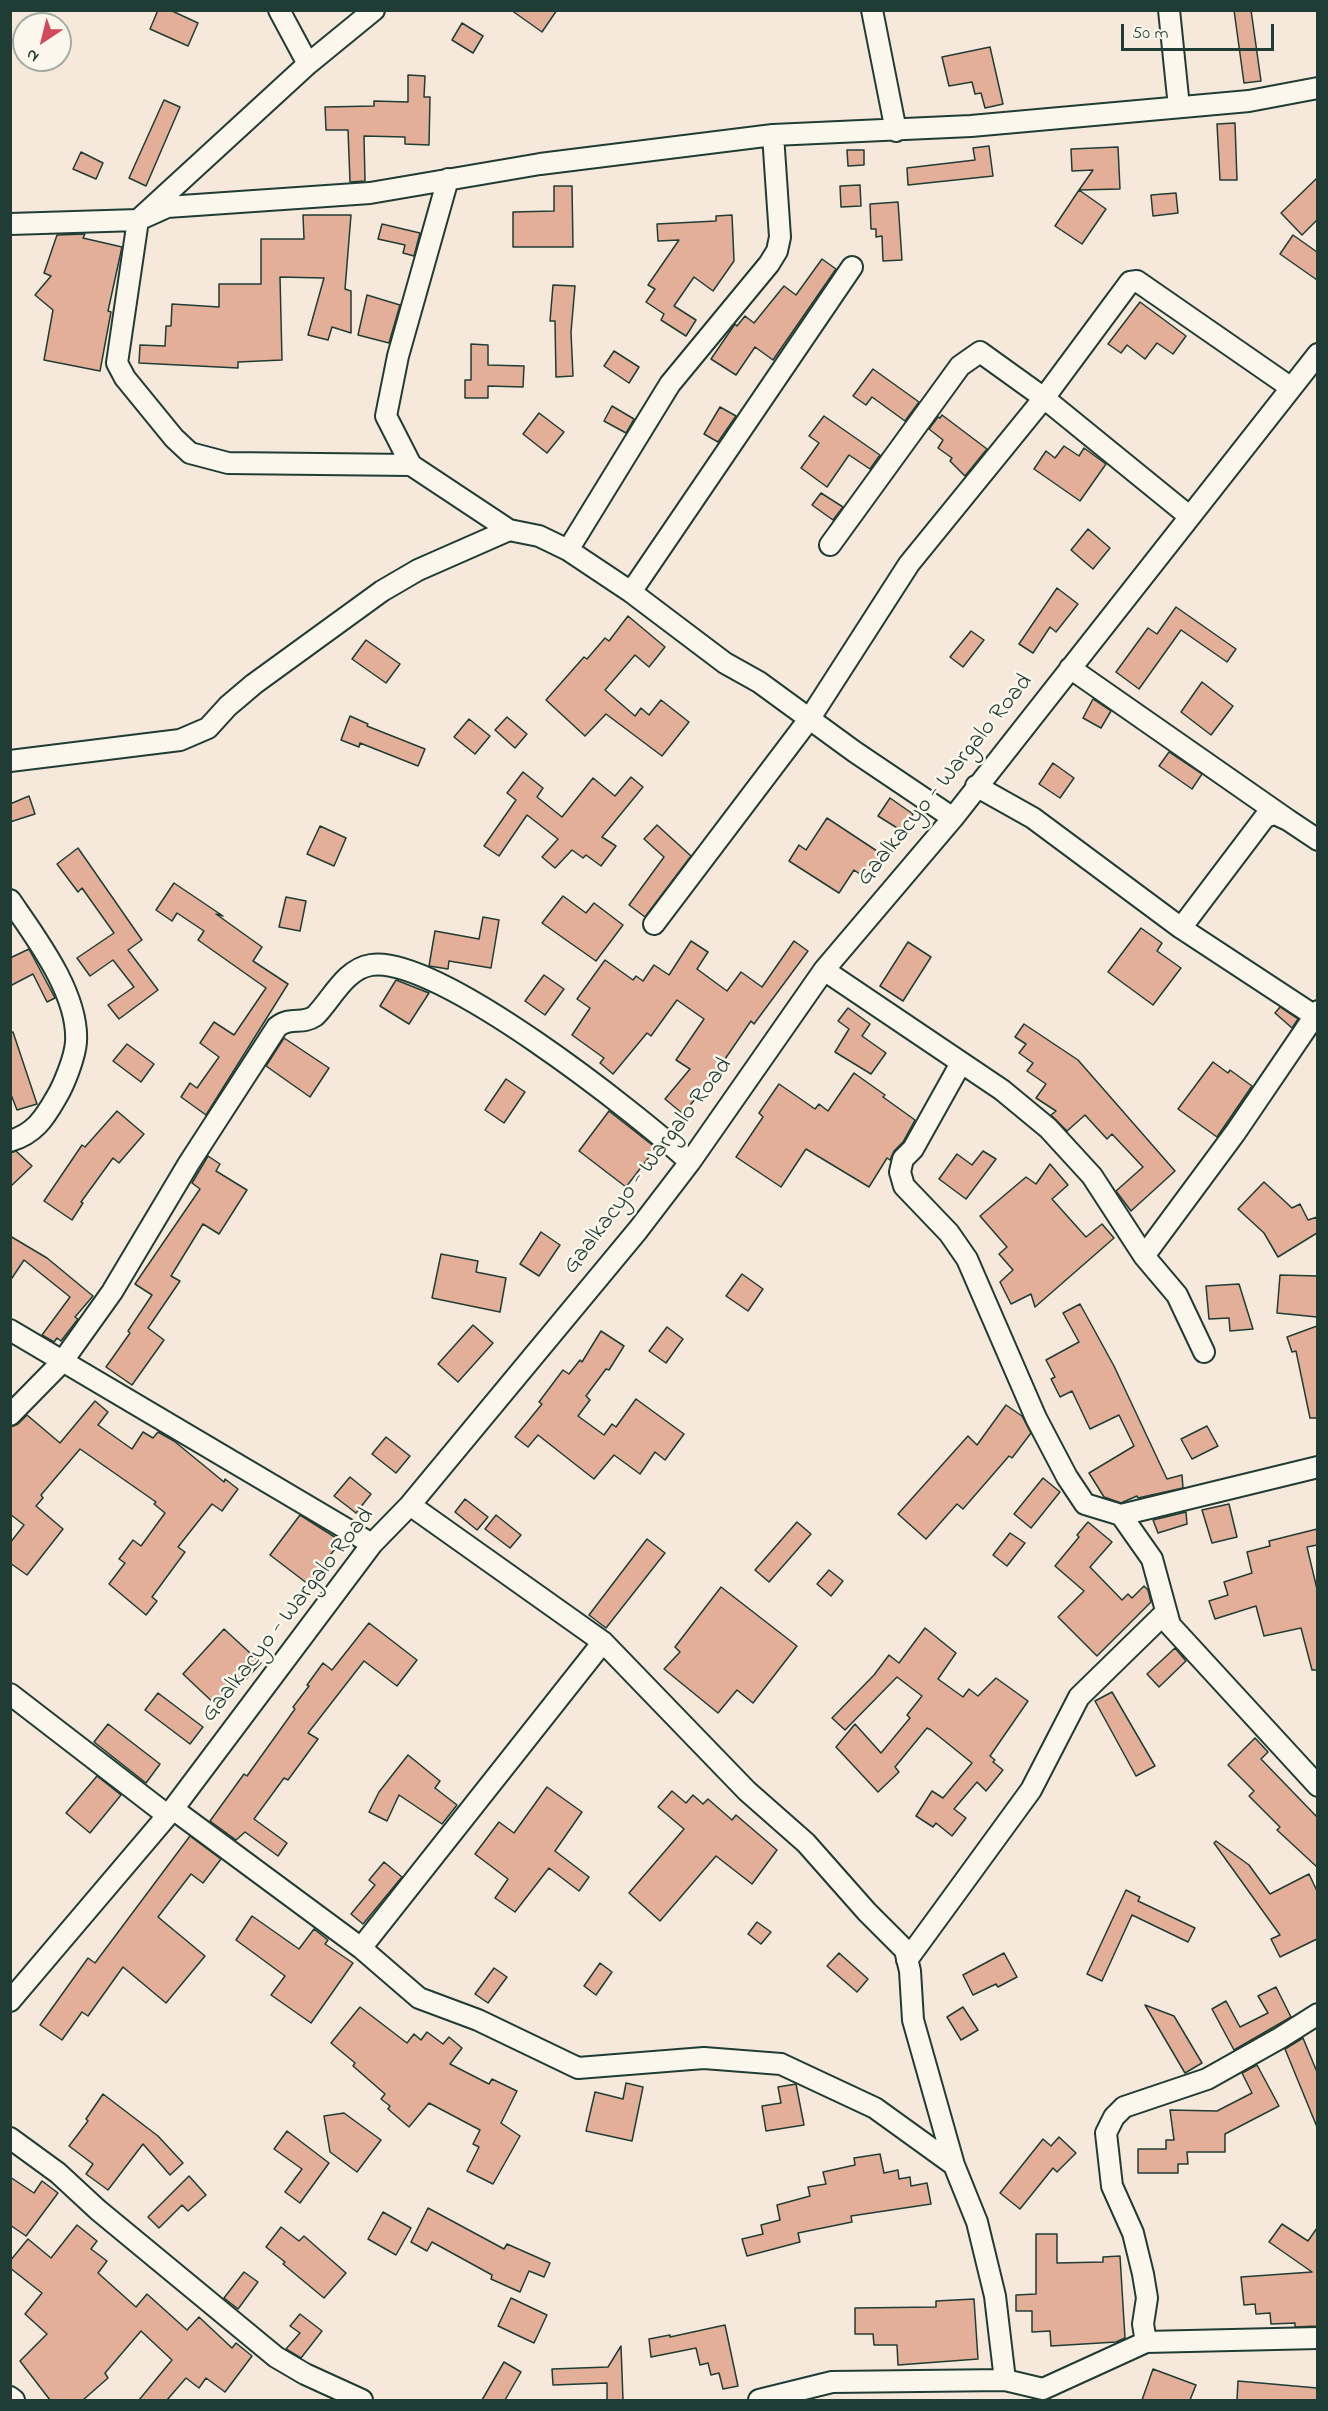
<!DOCTYPE html>
<html>
<head>
<meta charset="utf-8">
<style>
	body { margin:0 }
	#map { position:relative; width:1328px; height:2411px; overflow:hidden; background:#f6e9db; font-family:"Indie Flower",sans-serif }
	canvas { display:block }
	.frame { position:absolute; inset:0; border:12px solid #1f3d34; pointer-events:none }
	.north { position:absolute; left:12px; top:12px; width:60px; height:60px; box-sizing:border-box; background:#fbf7ec; border:2px solid #a3ada2; border-radius:50%; rotate:215deg; font-size:16px; font-weight:700; line-height:24px; text-align:center; color:#1f3d34 }
	.north::after { content:''; display:block; margin:auto; width:21px; height:27px; background:#d1495b; clip-path:polygon(50% 0,100% 100%,50% 72%,0 100%) }
	.scale { position:absolute; left:1121px; top:24px; width:153px; height:27px; box-sizing:border-box; border:3px solid #1f3d34; border-top:0; padding-left:8px; font-size:18px; line-height:21px; white-space:nowrap; color:#1f3d34; -webkit-text-stroke:4px #fbf7ec; paint-order:stroke }
</style>
</head>
<body>
<div id="map">
<canvas width="1328" height="2411"></canvas>
<div class="frame"></div>
<div class="north">N</div>
<div class="scale">50 m</div>
</div>
<script>
const g = document.querySelector('canvas').getContext('2d');
g.lineJoin = 'round';
function fillPath(path, color) { g.fillStyle = color; g.fill(path, 'evenodd'); }
function trace(path, color, width, dash) { g.strokeStyle = color; g.lineWidth = width; g.lineCap = dash ? 'butt' : 'round'; g.setLineDash(dash || []); g.stroke(path); }
function drawText(font, color, halo, rows, align = 'center') {
  g.font = font + ' "Indie Flower",sans-serif'; g.lineWidth = 5; g.setLineDash([]); g.textBaseline = 'middle'; g.strokeStyle = halo; g.fillStyle = color; for (const [text, x, y, turn = 0] of rows) {
    g.save(); g.translate(x, y); g.rotate((+turn || 0) * Math.PI / 180); g.textAlign = isNaN(turn) ? turn : align; if (halo) g.strokeText(text, 0, 0); g.fillText(text, 0, 0); g.restore();
  }
}
const building = new Path2D(`
	M158,10H170L198,23L188,46L150,29Z
	M511,10H557L542,32Z
	M1234,10H1251L1261,81L1244,83Z
	M462,23L483,36L473,53L452,40Z
	M990,47L1003,104L985,108L981,93L975,94L972,82L949,86L942,57Z
	M408,75L425,76L424,97H430L429,145L405,144V137L364,136L365,181L350,182L348,130H326L325,107L374,106V101L408,102Z
	M164,100L180,107L146,186L129,178Z
	M1235,123L1237,180H1220L1217,124Z
	M989,146L993,176L908,185L907,168L975,160L973,148Z
	M1118,147L1120,189L1079,190L1093,170L1072,171L1071,149Z
	M847,150H864V165L848,166Z
	M81,152L103,163L96,179L73,169Z
	M1317,178V220L1302,235L1281,213Z
	M860,185L861,206L841,207L840,186Z
	M554,186H572L573,247H513V212L554,211Z
	M1079,190L1106,209L1082,244L1055,226Z
	M1176,193L1178,213L1153,216L1151,195Z
	M898,202L902,260L883,261L882,236L876,237V229H871L870,204Z
	M303,215H351L345,289L351,291V333L332,327L328,340L308,335L324,278L280,277L282,360L238,362V368L139,363L140,345L165,346L166,326H171L172,304L219,307V284H261V239H304Z
	M732,215L734,261L713,291L694,277L674,306L696,320L686,336L661,320L664,314L646,302L655,289L648,285L679,240L658,241L657,224L716,221V216Z
	M382,224L420,233L414,256L403,253L405,245L378,239Z
	M85,234L83,238L122,247L108,311L111,312L100,371L44,360L53,310L35,295L51,276L44,273L57,235Z
	M1293,235L1317,252V280L1280,254Z
	M822,259L836,269L773,360L755,347L736,375L711,359L735,324L737,326L745,316L754,323L784,286L796,295Z
	M553,285L575,286L571,332L573,376L556,377L555,321H550Z
	M367,295L400,305L389,343L358,335Z
	M1140,302L1186,336L1173,354L1157,343L1145,359L1127,345L1121,353L1108,344Z
	M471,344L488,345V365L524,366L523,387L488,386V398H465V380H471Z
	M614,351L639,367L629,383L604,366Z
	M873,369L919,402L905,421L872,397L866,405L853,396Z
	M612,406L634,419L626,433L604,421Z
	M720,407L736,416L718,442L704,434Z
	M539,413L564,432L547,453L523,434Z
	M942,415L987,449L965,476L950,461L952,458L938,448L943,440L929,429L938,417L940,418Z
	M824,416L880,455L870,469L849,455L827,487L801,468L819,443L809,436Z
	M1064,446L1079,456L1084,448L1106,464L1080,501L1034,469L1046,451L1055,458Z
	M821,493L843,507L833,520L812,505Z
	M1088,529L1110,548L1093,569L1071,550Z
	M1057,588L1078,604L1056,632L1050,627L1033,653L1019,644Z
	M1176,607L1236,649L1227,662L1181,630L1139,689L1116,672L1148,628L1157,634Z
	M628,616L665,647L649,667L635,655L605,690L635,716L641,708L649,715L661,700L689,722L662,756L606,714L585,736L546,700L584,657L587,659L605,638L609,641Z
	M971,631L984,640L963,667L950,657Z
	M366,640L400,664L386,683L352,659Z
	M1202,682L1233,706L1211,735L1181,712Z
	M1093,699L1111,711L1101,728L1083,718Z
	M350,716L368,724L367,726L425,749L418,766L360,743L359,747L341,740Z
	M507,717L527,734L515,748L495,730Z
	M469,719L490,736L475,754L454,737Z
	M1169,752L1202,774L1192,789L1159,766Z
	M1053,763L1074,778L1060,798L1039,784Z
	M523,772L543,788L537,797L562,817L593,778L615,796L631,777L643,787L602,837L616,846L601,866L586,855L583,858L572,850L555,868L542,857L558,839L527,815L499,856L484,846L516,800L507,793Z
	M29,796L35,814L10,822V804Z
	M890,798L913,814L902,831L878,816Z
	M827,818L883,855L867,879L854,870L839,893L789,861L799,845L806,850Z
	M657,825L691,856L645,917L629,905L664,857L644,839Z
	M320,826L346,838L334,866L307,854Z
	M78,848L142,940L128,950L158,990L119,1019L108,1005L134,987L113,960L90,976L77,958L114,933L82,888L78,892L57,864Z
	M174,883L223,916L216,914L262,947L253,961L288,984L206,1115L181,1097L190,1083L197,1088L219,1057L200,1043L214,1022L234,1035L266,988L198,940L204,931L177,913L172,921L156,910Z
	M563,896L586,913L594,903L623,925L596,961L542,923Z
	M286,897L306,901L300,931L279,927Z
	M483,917L499,920L491,968L449,961L448,969L429,966L435,931L479,939Z
	M1141,928L1162,943L1157,951L1181,968L1153,1005L1108,972Z
	M691,941L708,952L697,969L727,991L741,972L762,987L794,941L808,951L754,1024L751,1021L712,1078L683,1114L665,1099L690,1069L676,1060L704,1019L677,1000L651,1036L647,1033L613,1074L600,1063L604,1058L572,1035L590,1008L577,999L605,960L633,980L636,976L643,981L654,965L669,975Z
	M908,942L931,957L903,1001L880,986Z
	M29,949L55,998L47,1002L33,974L10,986V958Z
	M544,975L564,989L545,1015L525,1001Z
	M396,980L429,993L409,1024L380,1006Z
	M1280,1007L1298,1019L1292,1028L1275,1013Z
	M848,1008L870,1024L862,1036L886,1053L871,1074L835,1052L849,1029L838,1021Z
	M1024,1024L1078,1060L1175,1171L1131,1211L1116,1191L1143,1167L1112,1134L1107,1139L1085,1115L1067,1131L1051,1115L1056,1111L1036,1098L1046,1084L1027,1071L1033,1063L1019,1053L1026,1044L1015,1037Z
	M13,1032L37,1104L17,1110L10,1092V1033Z
	M284,1038L329,1068L310,1097L266,1066Z
	M127,1044L154,1064L141,1082L113,1061Z
	M1213,1062L1228,1073L1230,1070L1252,1086L1217,1137L1178,1109Z
	M854,1073L885,1095L883,1097L915,1120L903,1142L894,1151L890,1160L887,1158L869,1187L806,1149L781,1187L736,1157L763,1117L759,1113L779,1084L815,1109L819,1104L828,1111Z
	M506,1079L525,1092L504,1123L485,1110Z
	M117,1111L144,1134L119,1163L113,1158L81,1202L83,1203L72,1220L44,1201L82,1145L85,1147Z
	M609,1111L656,1148L626,1187L579,1151Z
	M16,1151L32,1166L10,1187V1153Z
	M983,1151L996,1159L966,1199L939,1179L957,1154L972,1165Z
	M208,1156L220,1164L216,1171L247,1190L219,1234L203,1224L171,1276L180,1281L148,1328L164,1340L132,1385L106,1367L130,1333L128,1331L152,1295L135,1284L200,1189L192,1183Z
	M1050,1164L1068,1185L1052,1199L1086,1237L1102,1224L1114,1238L1035,1307L1031,1294L1011,1304L1000,1282L1013,1270L999,1254L1007,1247L980,1216L1026,1177L1036,1184Z
	M1264,1182L1292,1208L1300,1204L1308,1220L1317,1217V1233L1278,1257L1264,1233L1238,1209Z
	M541,1232L560,1245L539,1276L520,1264Z
	M10,1236L47,1258L93,1296L75,1317L78,1319L61,1341L57,1338L54,1342L42,1335L70,1297L24,1260L10,1281Z
	M441,1254L478,1261L476,1272L506,1278L500,1312L432,1298Z
	M742,1274L763,1289L748,1311L726,1296Z
	M1280,1275L1317,1276V1317L1277,1313Z
	M1239,1284L1253,1329L1230,1331L1229,1318L1209,1319L1206,1286Z
	M1080,1304L1114,1366L1167,1479L1182,1475L1183,1488L1138,1498L1137,1496L1121,1503L1104,1497L1089,1473L1134,1446L1119,1415L1090,1429L1072,1391L1060,1397L1051,1379L1055,1377L1046,1360L1079,1342L1063,1313Z
	M473,1325L493,1343L458,1382L438,1364Z
	M1317,1326V1418H1310L1296,1351L1292,1352L1287,1337Z
	M667,1327L683,1339L666,1363L649,1351Z
	M601,1331L624,1346L609,1370L606,1369L586,1396L590,1400L578,1416L604,1435L612,1424L616,1427L636,1399L684,1434L665,1460L655,1452L640,1474L614,1455L594,1479L538,1435L528,1447L515,1437L542,1404L539,1402L563,1370L569,1374L580,1360L582,1362Z
	M95,1401L108,1412L98,1425L132,1449L143,1432L153,1438L158,1432L174,1441L224,1482L225,1479L238,1489L222,1511L212,1504L178,1547L185,1552L152,1597L157,1601L146,1615L109,1584L125,1563L119,1559L133,1540L141,1546L165,1513L154,1504L156,1502L80,1449L41,1495L43,1498L36,1506L63,1529L27,1575L10,1563V1543L24,1525L10,1514V1427L18,1424L27,1415L60,1443Z
	M1006,1405L1022,1416L1031,1433L1012,1458L1009,1456L963,1509L957,1504L926,1539L898,1514L968,1436L977,1445Z
	M1207,1426L1218,1446L1192,1459L1181,1439Z
	M386,1437L410,1456L396,1473L372,1454Z
	M350,1477L371,1494L356,1513L334,1496Z
	M1043,1478L1060,1492L1031,1528L1014,1514Z
	M465,1499L488,1517L477,1530L455,1512Z
	M1229,1504L1237,1537L1212,1543L1202,1510Z
	M1186,1512L1187,1524L1158,1533L1153,1520Z
	M300,1515L341,1541L308,1584L270,1555Z
	M496,1515L521,1535L510,1548L485,1529Z
	M797,1522L811,1534L769,1582L755,1570Z
	M1088,1522L1112,1542L1090,1567L1122,1600L1128,1594L1132,1598L1144,1586L1148,1590L1151,1602L1097,1656L1058,1617L1084,1591L1055,1566L1079,1537L1077,1535Z
	M1317,1529V1545L1307,1547L1317,1589V1670H1312L1301,1628L1264,1636L1256,1606L1215,1619L1209,1601L1228,1595L1224,1582L1252,1573L1247,1552L1270,1546L1269,1541Z
	M1010,1533L1025,1543L1007,1566L993,1555Z
	M647,1539L665,1553L606,1628L589,1615Z
	M829,1570L843,1581L831,1596L817,1584Z
	M721,1587L797,1646L753,1703L737,1690L718,1713L664,1669L680,1652L675,1647Z
	M369,1623L417,1660L397,1686L364,1661L308,1733L318,1739L288,1780L284,1778L254,1819L287,1843L278,1856L245,1832L236,1840L210,1821L244,1774L247,1776L295,1709L293,1707L309,1686L307,1685L323,1663L332,1670Z
	M925,1628L956,1653L938,1679L963,1697L969,1689L978,1696L996,1678L1028,1701L990,1756L995,1760L993,1762L1003,1770L986,1791L977,1782L954,1809L966,1818L952,1836L936,1823L933,1827L916,1816L932,1791L943,1798L972,1763L931,1730L927,1728L895,1767L899,1772L878,1792L836,1747L855,1724L881,1753L910,1718L907,1715L922,1696L897,1677L845,1730L832,1718L874,1675L889,1655L899,1663Z
	M224,1629L261,1663L219,1708L183,1674Z
	M1175,1648L1186,1661L1159,1687L1147,1674Z
	M1112,1692L1155,1766L1136,1776L1095,1701Z
	M158,1693L203,1727L190,1744L145,1710Z
	M108,1724L160,1764L146,1783L94,1742Z
	M1255,1738L1268,1752L1261,1759L1317,1817V1867L1277,1830L1280,1827L1249,1796L1254,1791L1228,1765Z
	M408,1755L440,1781L435,1788L457,1805L442,1824L399,1795L387,1821L369,1812L379,1792Z
	M97,1776L121,1795L90,1833L66,1813Z
	M547,1787L582,1812L555,1851L589,1877L579,1891L549,1868L515,1912L495,1898L508,1879L475,1854L499,1822L514,1833Z
	M672,1791L686,1803L693,1795L703,1804L708,1799L732,1820L736,1815L777,1850L752,1884L716,1856L660,1921L629,1893L684,1829L658,1807Z
	M190,1836L221,1859L203,1883L191,1874L158,1917L205,1956L166,2003L123,1967L88,2016L82,2012L62,2040L40,2025L88,1958L95,1963Z
	M1216,1841L1249,1865L1270,1894L1309,1874L1317,1891V1939L1280,1957L1271,1939L1280,1935L1214,1843Z
	M384,1862L402,1877L363,1924L351,1914L375,1885L369,1880Z
	M1126,1890L1140,1897L1138,1901L1195,1928L1188,1942L1132,1915L1102,1981L1087,1974Z
	M252,1916L299,1949L314,1929L328,1940L325,1944L353,1963L311,2023L271,1995L285,1976L236,1940Z
	M757,1922L771,1932L761,1944L748,1934Z
	M839,1953L868,1979L857,1992L827,1966Z
	M1004,1953L1017,1977L998,1987L996,1984L973,1995L963,1975Z
	M600,1963L612,1972L596,1995L584,1986Z
	M494,1968L507,1977L488,2003L475,1994Z
	M1276,1987L1291,2017L1234,2050L1212,2009L1226,2001L1240,2027L1268,2013L1258,1996Z
	M1145,2005L1174,2016L1202,2063L1185,2073Z
	M360,2007L407,2043L414,2034L421,2040L427,2032L443,2044L449,2037L462,2048L450,2064L489,2084L492,2079L517,2091L501,2123L520,2136L493,2184L467,2171L479,2147L473,2144L480,2130L429,2103L409,2127L388,2109L390,2106L381,2099L385,2094L353,2066L355,2063L331,2043Z
	M963,2007L978,2030L961,2040L947,2017Z
	M1303,2038L1317,2072V2127L1285,2049Z
	M1257,2065L1279,2106L1225,2134V2152H1187L1188,2164H1178V2173H1138V2149H1166V2140H1174L1170,2110L1217,2111L1252,2093L1242,2073Z
	M626,2083L643,2087L632,2141L586,2131L595,2092L623,2099Z
	M796,2084L804,2125L766,2131L762,2106L781,2103L778,2087Z
	M103,2094L158,2136L183,2163L170,2175L143,2144L108,2190L86,2174L93,2164L69,2146L88,2121L86,2119Z
	M344,2113L381,2140L357,2172L330,2152L324,2116Z
	M287,2131L329,2163L300,2203L285,2192L302,2169L274,2149Z
	M1059,2137L1076,2153L1057,2172L1053,2168L1020,2209L1000,2193L1043,2139L1051,2146Z
	M880,2154L884,2173L898,2170L899,2179L910,2177L911,2186L927,2183L931,2204L851,2216L852,2222L798,2233L800,2242L747,2256L742,2239L763,2234L761,2225L780,2220L777,2205L810,2196L808,2187L826,2184L823,2172L855,2165L854,2158Z
	M189,2176L206,2195L188,2211L182,2205L159,2228L148,2217Z
	M10,2177L34,2193L42,2181L58,2193L26,2236L10,2225Z
	M428,2208L504,2249L507,2244L550,2263L544,2277L529,2271L520,2292L491,2279L492,2275L432,2242L427,2251L411,2242Z
	M383,2212L411,2228L396,2255L368,2239Z
	M1282,2224L1308,2241L1317,2228V2326L1295,2327V2323L1271,2324L1270,2313L1256,2314L1255,2304L1244,2305L1241,2277L1312,2272L1269,2242Z
	M77,2225L97,2241L91,2249L107,2261L98,2273L136,2307L147,2294L187,2330L199,2317L232,2348L236,2343L252,2356L225,2392L206,2378L199,2388L186,2378L167,2400H139L172,2360L141,2331L105,2373L108,2378L83,2400H50L20,2361L47,2334L25,2314L42,2293L10,2268V2261L28,2239L51,2258Z
	M281,2227L299,2241L304,2236L346,2273L324,2298L283,2264L285,2262L266,2247Z
	M1036,2234H1057V2263L1103,2262V2257L1120,2256L1125,2338L1116,2342L1051,2346L1050,2331L1032,2332V2311H1016V2295L1036,2294Z
	M244,2272L258,2282L238,2309L224,2298Z
	M511,2298L547,2315L534,2343L498,2326Z
	M974,2299L978,2359L898,2365L897,2345H874L873,2334H855V2308L936,2307V2301Z
	M300,2314L322,2331L301,2358L286,2349L300,2333L290,2326Z
	M725,2325L738,2386L723,2389L719,2373L711,2375L708,2363L700,2365L696,2348L651,2357L649,2339L670,2335V2337Z
	M621,2346L623,2400H607V2383L553,2385L552,2369L608,2367Z
	M504,2362L521,2372L505,2400H482Z
	M1153,2369L1196,2385L1190,2400H1142Z
	M1238,2381L1317,2388V2400H1237Z`);
fillPath(building, '#e4af98');
trace(building, '#1f3d34', 1.5);
const street = new Path2D(`
	M279,10L308,64
	M374,10L308,64L138,220L117,363L125,378L174,438L190,453L228,463L411,465
	M872,10L896,131
	M1169,10L1179,107
	M448,179L398,356L386,416L411,465L509,530
	M10,224L138,220L167,207L370,193L540,164L773,135L971,126L1249,101L1318,88
	M830,545L960,366L980,352L1044,398L1189,516
	M568,550L670,384L769,264L777,251L780,237L773,135
	M631,592L852,267
	M1070,668L1288,820
	M10,761L180,740L208,728L228,706L254,684L382,591L418,570L509,530L539,536L568,550L631,592L725,663L759,682L855,752L953,818
	M976,786L1033,818L1181,928L1318,1018
	M10,900C36,938 79,994 76,1042C75,1057 64,1085 56,1098C44,1119 34,1134 10,1141
	M654,924L810,718L909,564L1044,398L1130,282L1137,281L1290,387
	M1181,928L1265,817L1275,814L1288,820L1318,840
	M824,970L1002,1090L1048,1128L1092,1176L1144,1256L1177,1295L1204,1352
	M961,1063L913,1149L903,1159L900,1172L904,1186L949,1233L967,1259L1036,1418L1067,1477L1085,1504L1121,1515L1152,1559L1170,1625L1318,1786
	M1144,1256L1235,1133L1318,1011
	M10,1330L372,1544
	M10,1415L62,1362L112,1292L189,1163L277,1027C291,1016 302,1025 315,1016C332,999 345,969 371,965C436,954 639,1115 690,1162
	M410,1505L603,1642L747,1791L806,1843L867,1912L905,1950L910,1971L913,2020L954,2165L977,2222L995,2296L1005,2380
	M1121,1515L1318,1467
	M10,1694L167,1815
	M173,1809L361,1948L419,1998L478,2020L578,2068L704,2058L781,2064L875,2108L954,2165
	M361,1948L603,1642
	M907,1960L1031,1790L1079,1697L1166,1612
	M10,2001L173,1809L372,1544L410,1505L638,1230L690,1162L824,970L953,818L1318,354
	M10,2138L58,2173L98,2210L276,2357L305,2374L362,2400
	M1146,2342L1143,2324L1147,2298L1143,2274L1133,2233L1112,2186L1106,2133L1114,2117L1124,2107L1207,2079L1280,2038L1318,2014
	M10,2397L14,2400
	M759,2400L832,2382L1005,2380L1043,2389L1146,2342L1318,2338`);
trace(street, '#1f3d34', 24);
trace(street, '#fbf7ec', 20);
drawText('24px', '#1f3d34', '#fbf7ec', [
	["Gaalkacyo - Wargalo Road",946,781,-51],
	["Gaalkacyo - Wargalo Road",649,1167,-53],
	["Gaalkacyo - Wargalo Road",289,1616,-52]
]);
</script>
</body>
</html>
